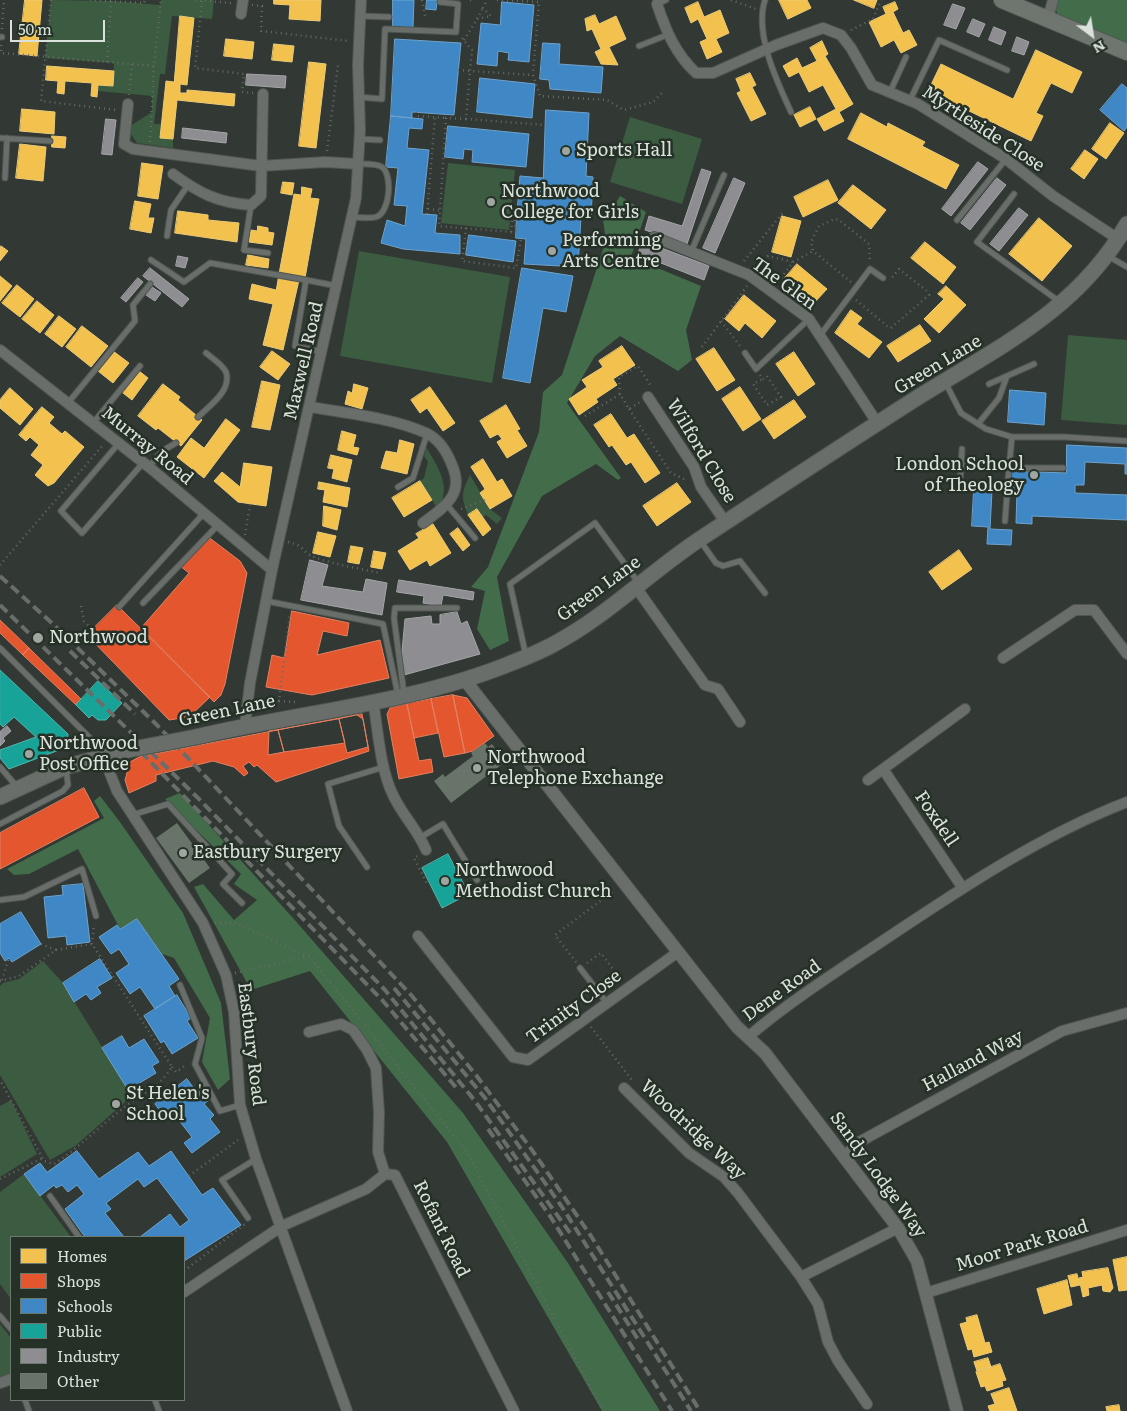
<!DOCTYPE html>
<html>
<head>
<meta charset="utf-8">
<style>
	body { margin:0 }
	#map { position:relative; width:1127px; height:1411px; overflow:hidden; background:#323833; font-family:Literata,serif }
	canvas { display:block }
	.legend { position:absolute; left:10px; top:1236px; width:175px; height:165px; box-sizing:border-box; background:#253127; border:1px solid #6d786f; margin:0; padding:6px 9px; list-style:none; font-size:15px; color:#dae2db }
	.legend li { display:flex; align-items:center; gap:10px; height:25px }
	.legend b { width:25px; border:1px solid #6d786f }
	.north { position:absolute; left:1067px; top:10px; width:50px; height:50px; -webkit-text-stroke:4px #253127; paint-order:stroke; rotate:149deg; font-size:14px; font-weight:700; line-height:20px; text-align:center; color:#dae2db }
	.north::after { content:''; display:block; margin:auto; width:18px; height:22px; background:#dae2db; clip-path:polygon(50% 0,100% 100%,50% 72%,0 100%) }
	.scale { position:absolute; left:10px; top:20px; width:95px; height:22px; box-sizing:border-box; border:2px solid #dae2db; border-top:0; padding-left:6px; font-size:15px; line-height:18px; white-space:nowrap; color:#dae2db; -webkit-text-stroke:4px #253127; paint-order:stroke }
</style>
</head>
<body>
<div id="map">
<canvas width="1127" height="1411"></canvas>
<ul class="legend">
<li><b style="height:14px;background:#f2c14e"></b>Homes</li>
<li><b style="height:14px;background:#e4572e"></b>Shops</li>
<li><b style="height:14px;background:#3f88c5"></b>Schools</li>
<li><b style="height:14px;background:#17a398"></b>Public</li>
<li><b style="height:14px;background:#8d8d92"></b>Industry</li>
<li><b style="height:14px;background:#68746a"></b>Other</li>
</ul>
<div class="north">N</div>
<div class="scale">50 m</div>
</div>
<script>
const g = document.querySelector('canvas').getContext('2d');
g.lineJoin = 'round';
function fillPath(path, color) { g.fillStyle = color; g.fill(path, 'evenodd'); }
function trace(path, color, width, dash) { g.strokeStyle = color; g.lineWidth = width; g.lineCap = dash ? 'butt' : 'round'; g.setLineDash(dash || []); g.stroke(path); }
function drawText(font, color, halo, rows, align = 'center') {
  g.font = font + ' Literata,serif'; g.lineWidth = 5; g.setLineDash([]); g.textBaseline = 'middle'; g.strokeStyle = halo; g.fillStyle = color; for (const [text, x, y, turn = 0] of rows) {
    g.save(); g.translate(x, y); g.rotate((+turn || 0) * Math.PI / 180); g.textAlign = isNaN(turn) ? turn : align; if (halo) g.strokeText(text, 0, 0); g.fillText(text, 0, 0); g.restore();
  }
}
fillPath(new Path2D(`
	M51,0L111,1L160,5L161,0H214L212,19L172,16L165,74H160L154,124H162L160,138L173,139V148L137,143L130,133V126L152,112V96L98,91V85L113,86L114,63L45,58Z
	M630,117L702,139L682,204L610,182Z
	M448,163L515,170L509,230L441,223Z
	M359,251L510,277L492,383L340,356Z
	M1068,335L1127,340V425L1061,420Z
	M426,447C436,464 454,489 437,508L420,481L424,478L428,462L424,456Z
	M470,475L490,509L502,518L497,524L486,515L483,517L476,509L468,515C461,497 461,493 470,475Z
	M43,961L63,983L132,1096L75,1146L50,1160L0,1075V986L3,983L19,979Z
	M11,1100L37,1154L0,1177V1106Z
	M24,1174L71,1237H11V1299L0,1284V1192Z
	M0,1324L11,1338V1373L0,1377Z`), '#3b5c41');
fillPath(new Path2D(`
	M1056,0H1127V44L1061,20L1054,7Z
	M620,196L646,212L631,257L701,286L686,330L692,360L678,371L620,336L595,356L567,403L621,478L618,480L596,464L542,496L497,577L509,641L490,650L477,629L485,591L471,587L488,567L539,432L543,392L562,375L606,240L603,220H606Z
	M180,793L293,918L463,1113L568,1263L660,1411H602L447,1142L310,971L251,990L194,887L203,884L234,920L257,900L234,884L241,874L165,799Z
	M100,796L120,822L183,913L221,1003L230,1079L218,1090L202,1062L210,1018L174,958L162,954L137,919L120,929L78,849L29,874L14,875L7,869L104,818L94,801Z`), '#426c4a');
const homes = new Path2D(`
	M25,0H42L37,56L19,54Z
	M274,0H321L320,21L289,19L290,5L274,4Z
	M779,0H807L811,8L788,19Z
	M854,0H877L874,8Z
	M698,2L704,17L720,10L729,33L716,39L722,52L707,59L700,42L707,39L698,19L691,23L685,8Z
	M895,2L898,9L893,12L903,33L909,30L917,45L901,53L894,40L881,47L869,22L886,14L883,7Z
	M595,15L599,24L616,16L626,39L609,47L618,65L601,64L595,52L601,49L592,29L587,31L585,19Z
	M180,16L194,18L187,85L180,84V93H187V90L235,94L234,106L177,100L173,139L160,138L166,81L174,82Z
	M226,39L254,42L252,59L224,56Z
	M822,41L828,54L825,56L853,104L839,112L844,121L824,131L817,119L836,109L823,85L809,92L799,72L789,77L783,66L797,58L802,68L817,61L810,48Z
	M274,44L294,46L292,62L272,60Z
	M1036,50L1082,72L1072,93L1051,83L1036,113L1043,116L1031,141L928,91L941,64L1013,99Z
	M309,62L326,64L316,148L299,146Z
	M47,66L114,71L113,86L98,85L97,97L91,96L92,83L65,81L64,94L57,93L58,81L46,80Z
	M750,73L756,85L752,87L766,114L751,121L737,93L741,91L736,79Z
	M810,107L816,119L800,127L794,115Z
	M22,109L55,112L54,134L20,131Z
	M861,113L887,127L888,123L925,142L922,146L959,165L946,189L848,139Z
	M1110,123L1124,133L1106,159L1092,149Z
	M52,136L66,137L65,148L52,147Z
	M20,144L46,147L43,181L16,178Z
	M1085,150L1098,159L1084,179L1071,169Z
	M142,163L163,166L158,199L138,196Z
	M828,180L838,200L803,217L794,197Z
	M283,182L294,183L292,195L281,193Z
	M853,185L886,210L871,229L838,203Z
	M302,187L312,189L310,198L319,199L305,278L279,274L294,194L301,195Z
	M135,201L151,204L148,218H154L151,233L130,229Z
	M178,211L208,215V220L239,223L237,242L175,233Z
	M782,216L801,221L791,257L772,252Z
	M1039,218L1072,246L1042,281L1009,254Z
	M258,226L268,228V232L274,233L272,245L249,242L251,230L257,231Z
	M925,242L956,267L943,284L911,258Z
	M1,246L8,251L0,261V247Z
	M248,255L269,259L268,268L246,265Z
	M797,264L827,289L814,303L785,278Z
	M0,276L12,286L0,301Z
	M279,276L299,280L283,350L263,345L273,304L249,299L252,284L276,290Z
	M17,285L34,299L20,317L2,303Z
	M946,286L966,305L939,333L924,319L944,299L938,294Z
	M744,295L776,321L762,338L745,323L739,331L725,319Z
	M37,301L54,315L40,333L22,319Z
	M851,310L862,318L857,324L882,342L869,358L835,333Z
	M59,316L76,329L62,347L45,334Z
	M920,325L931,341L898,362L887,346Z
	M82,326L108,346L91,367L66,347Z
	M622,346L635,365L613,379L617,385L596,399L598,402L579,415L569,399L587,387L582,380L603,367L599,361Z
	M714,348L735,380L717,391L696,359Z
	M113,351L129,363L113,383L98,371Z
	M272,351L290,364L278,380L260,367Z
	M794,352L815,384L798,396L776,364Z
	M139,371L148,378L132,400L123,393Z
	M262,381L280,385L270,430L252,427Z
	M163,384L180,397L178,400L202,420L181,446L158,428L156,430L138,416Z
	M354,384L368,388L362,409L345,404L348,391L352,393Z
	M430,387L455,423L443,431L427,408L420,413L411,400Z
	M740,387L761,419L743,431L722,399Z
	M10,388L33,409L20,425L0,408V400Z
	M794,400L806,417L774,439L762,421Z
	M506,405L520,429L517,430L527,446L507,458L497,442L502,439L498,434L490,438L480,421Z
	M42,407L54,417L49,423L62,434L65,431L84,447L54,483L48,486L35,475L43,465L31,455L39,445L30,437L26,441L19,435Z
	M611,414L627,438L634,434L660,473L645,483L631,462L626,465L612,445L609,447L594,425Z
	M226,419L240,430L204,478L177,457L191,438L204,448Z
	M342,431L356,435L353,447L359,448L357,455L338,450Z
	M400,440L414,444L407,474L381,468L386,451L397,453Z
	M331,455L352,460L347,482L332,478L334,469L328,468Z
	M483,459L497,482L502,479L512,496L490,509L480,493L485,489L471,467Z
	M244,463L272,467L266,506L238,502L214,481L222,472L240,487Z
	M420,481L432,500L404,517L392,498Z
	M319,482L350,488L347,507L323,502L325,490L318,489Z
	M677,483L691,502L657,526L643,506Z
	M324,506L341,510L337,530L323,526Z
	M477,509L491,529L483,536L468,515Z
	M433,524L451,553L430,566L427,560L410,570L398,551L419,538L416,534Z
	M458,528L470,545L463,551L450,534Z
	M318,532L336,536L330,557L313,553Z
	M351,546L363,548L359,564L348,562Z
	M959,550L972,569L942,590L929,572Z
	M374,551L386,553L382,569L371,567Z
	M1127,1257V1290L1119,1291L1113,1260Z
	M1108,1268L1113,1288L1110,1292L1103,1291L1102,1285L1088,1288L1089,1295L1083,1297L1079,1278L1083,1277L1082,1272Z
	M1077,1274L1080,1285L1071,1287L1068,1276Z
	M1067,1280L1072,1305L1044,1314L1037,1289Z
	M977,1315L985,1343L989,1342L992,1352L974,1357L972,1349L968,1350L960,1324L967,1322L966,1318Z
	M988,1358L991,1367L977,1371L974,1362Z
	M1000,1364L1006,1380L1002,1381L1003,1386L987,1391L985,1386L981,1387L976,1372Z
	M1009,1388L1017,1411H990L988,1406L995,1404L991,1394Z
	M1119,1405L1120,1411H1107L1106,1407Z`);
fillPath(homes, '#f2c14e');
trace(homes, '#ebcb78', 1);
const shops = new Path2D(`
	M207,536L240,561L247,573L225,684L221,695L214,702L141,628L189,573L180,566Z
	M117,605L210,697L189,717L169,720L87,635Z
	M292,611L349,623L347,636L323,631L317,655L380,640L389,678L312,695L266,687L272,655L284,658Z
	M0,620L29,648L23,655L0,633Z
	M29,648L81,699L76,705L23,655Z
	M453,695L465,753L444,757L431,699Z
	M453,695L467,698L494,736L473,751L465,753Z
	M431,699L438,733L414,738L407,704Z
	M407,704L419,761L431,759L433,772L399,779L387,714L390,708Z
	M362,714L369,751L276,782L257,765L254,767L249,762L243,766L248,773L244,776L234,767L213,761L156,775V781L129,793L125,780L130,762L139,757Z
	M357,715L363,719L368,747L347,753L339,719Z
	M339,719L345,743L284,752L278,730Z
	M278,730L284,752L268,755L269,731Z
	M84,788L99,817L0,869V833Z`);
fillPath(shops, '#e4572e');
trace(shops, '#e18162', 1);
const schools = new Path2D(`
	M393,0H414L413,28L393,27Z
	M427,0H437L436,10L426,9Z
	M502,2L534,5L529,62L508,60L509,53L498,51L497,66L477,64L481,23L500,25Z
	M395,39L461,43L454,115L412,112V118L391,116Z
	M543,43L560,44L559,64L603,67L601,93L550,89L549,80L540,79Z
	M480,78L535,84L532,118L477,112Z
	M1122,84L1127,88V127L1124,131L1100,110Z
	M546,110L589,113L586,176L593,177L591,218L517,213L520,176L543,178Z
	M391,116L423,119L422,129L409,128L407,148L429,150L422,214L437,215L435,233L460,235V254L403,249L381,243L387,220L405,226L407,206L394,205L398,168L386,167Z
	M448,126L529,134L526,167L472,162L473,150L464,149L463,159L445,157Z
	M517,213L581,217L578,267L524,264L526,239L516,238Z
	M469,235L516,241L513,262L466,255Z
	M522,268L573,276L566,312L543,308L530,383L503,378Z
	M1010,390L1046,393L1044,425L1008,422Z
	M1067,445L1127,448V474H1125V464L1085,462L1084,485H1075V493L1127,495V520L1032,516V524L1016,523L1017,491H1009V471L1066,473Z
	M974,490L992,491L990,529L1012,530L1011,545L987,544L988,527L972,526Z
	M83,884L90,942L67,945L66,936L48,938L44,897L63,895L62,886Z
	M21,912L41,944L12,962L9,958L5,961L0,953V924Z
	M137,919L179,979L169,986L175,996L155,1009L140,987L130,994L116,973L129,964L119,949L111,954L99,937L117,925L120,929Z
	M100,959L112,978L97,987L101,993L91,1000L86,994L74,1002L63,983Z
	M177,995L191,1018L187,1021L198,1038L172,1054L164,1041L161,1043L144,1016Z
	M122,1036L129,1048L144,1039L159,1062L152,1066L156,1073L128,1090L102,1048Z
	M187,1079L196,1091L201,1088L210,1099L204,1104L214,1115L210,1119L220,1132L192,1153L184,1143L192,1137L174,1114L167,1120L155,1104Z
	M77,1151L99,1179L138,1152L149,1166L171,1151L202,1195L213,1188L241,1225L184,1261V1237H140L170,1214L180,1227L189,1220L157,1178L144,1187L138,1179L106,1203L111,1209L105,1213L124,1237H85L65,1209L84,1194L77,1185L68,1192L62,1185L56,1188L54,1185L40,1196L24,1174L40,1163L47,1172Z`);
fillPath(schools, '#3f88c5');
trace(schools, '#6ea3cc', 1);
const public = new Path2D(`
	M0,670L68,734L67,747L9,769L0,758V750L36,737L14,717L3,727L0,724Z
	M98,681L122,703L106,720H98L92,715L89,718L76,705Z
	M448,854L469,894L442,908L422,868Z`);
fillPath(public, '#17a398');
trace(public, '#52b6ac', 1);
const industry = new Path2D(`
	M953,4L965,8L956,29L944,25Z
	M973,19L985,24L979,37L967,32Z
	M994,27L1006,32L1001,45L989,40Z
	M1017,37L1029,42L1024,55L1012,51Z
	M247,74L286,76L285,88L246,85Z
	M106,119L116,120L112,155L102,154Z
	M183,128L227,133L226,143L182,138Z
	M978,162L988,169L951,216L942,209Z
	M702,169L711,172L687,244L645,230L649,216L682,226Z
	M734,178L745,183L715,253L703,248Z
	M997,178L1006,185L970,230L961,223Z
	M1019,208L1028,215L999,251L990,244Z
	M643,241L709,266L704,280L638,254Z
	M178,256L188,258L185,268L176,266Z
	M150,268L189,299L182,307L143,276Z
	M138,278L143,282L126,302L121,298Z
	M152,287L161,293L155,301L146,295Z
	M310,560L328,565L322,586L363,592L366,579L387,583L382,615L301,600Z
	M399,580L474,592L473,600L443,595L441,606L423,603L424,596L397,592Z
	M457,612L461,624L467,621L480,654L404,675L402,651L405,619L431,616L432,624H440V615Z
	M7,726L11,731L3,738L5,741L0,746V732Z`);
fillPath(industry, '#8d8d92');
trace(industry, '#a4a6a8', 1);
fillPath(new Path2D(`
	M485,743L488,747L492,744L505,762L451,803L434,781L443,774L445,777L473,756L471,753Z
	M177,823L210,868L189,883L156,838Z`), '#68746a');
const service = new Path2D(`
	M765,0C754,33 777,82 791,112
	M657,4L666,0
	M360,16L389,17
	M0,37H2
	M639,46L667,35
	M890,92L906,57
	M359,97L382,99L385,29L456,32L458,4L440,2
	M910,100L939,40L1007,70
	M0,138L50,141
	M360,139L380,140
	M5,178L7,138
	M1014,194L977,242L1060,302
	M251,205L244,250L268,253
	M352,217C359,217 370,219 376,217C390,213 393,175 382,167C376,163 366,164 358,164
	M957,220L1006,159
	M167,236L171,210L188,185
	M691,252L724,175
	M1108,256L1127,267
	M151,260L184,282L210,263L306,280L295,346L322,352
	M306,280L337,286
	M821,334L870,269L883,278
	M745,353L756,369L809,319
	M945,382L961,413L986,429L1012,437L1009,468L961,466
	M989,384L1034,364
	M68,403L135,321L133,305L150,284
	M198,417C209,406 232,391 226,372C223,365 212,358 206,353
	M93,423L140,366
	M978,424L999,398L1007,376
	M1012,437H1065L1127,441
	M119,443L61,511L82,533L143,463
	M149,467L162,451L176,443
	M960,485L962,449
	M398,487L413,478L427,434
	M447,505L475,538
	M1005,521L1009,468H1063
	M701,542L716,563L723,566L740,561L765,593
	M266,601L383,624L398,695
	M143,603L218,525
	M119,607L204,513
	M0,648L91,739L102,754
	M526,656L510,584L595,523L638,582
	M404,694L394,618L395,608H457
	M0,767L18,788
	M132,815L168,804L232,874L223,884L242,903
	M0,824L63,791L68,785L66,768
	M421,837L443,824L477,880
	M367,867L339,826L328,784L384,767
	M0,900L24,897L82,869L96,916
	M580,968L607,1003
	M180,985L202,1038L195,1064L220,1111L240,1105
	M50,1196L79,1237
	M248,1218L222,1180L256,1159
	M0,1316L11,1329
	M25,1400L29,1411
	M155,1400L159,1411`);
const minor = new Path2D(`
	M657,4C666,31 675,53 696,73H713L776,45L823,28L841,35L851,48L872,85L918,104L1006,159L1053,196L1118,239
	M241,14L243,0
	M1048,18L1053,0
	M128,104L124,144L133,149L261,166L325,162L358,164
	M173,174C199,193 218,203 251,205L261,196L263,94
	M654,237L749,275L809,319L878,424
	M0,350L149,467L272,570
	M648,397L694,467L701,487L726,523
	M310,407C346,413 393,418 426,433C439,439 447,452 452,465C465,495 444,507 423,523
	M635,586L705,685L718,689L740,722
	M1003,658L1075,610H1094L1127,654
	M373,701C378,729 380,769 393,795C402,815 418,830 426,850
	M245,725L250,683L272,570L356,198L360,130L358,65L361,0
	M103,756L117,791L203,923L226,975L234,1012L240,1105L256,1159L347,1411
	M883,769L962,887
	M868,780L965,709
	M418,936L513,1057L528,1060L678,952
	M309,1032L341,1024L353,1030L367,1050L376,1068L379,1113L378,1152L385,1174
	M748,1037C789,1002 836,972 881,942C959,890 1039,836 1127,802
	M624,1088L689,1153L724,1177L738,1193L801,1277L818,1304L828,1342L838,1361L867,1404
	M844,1156L861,1141L1062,1031L1127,1013
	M801,1277L898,1228
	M184,1292L282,1226L366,1189L385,1174L395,1175L514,1411
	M926,1293L1127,1230
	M0,1383L11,1379`);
const tertiary = new Path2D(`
	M464,679L737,1027L765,1053L898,1228L917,1261L957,1411`);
const secondary = new Path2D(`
	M196,737C297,713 413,703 509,664C524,658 540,652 554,644C607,616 650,572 700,539C773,491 846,443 920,396C999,347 1079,309 1127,224
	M0,797L65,767L128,750`);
const primary = new Path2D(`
	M1002,0L1127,52`);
trace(service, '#505651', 7);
trace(minor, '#505651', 12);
trace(tertiary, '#505651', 14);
trace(secondary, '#505651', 17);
trace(primary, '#505651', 18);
trace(new Path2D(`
	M51,0L41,101L117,110
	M90,0L144,3L145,0
	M195,0L231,3
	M422,0L425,16
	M470,0H472
	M497,0L539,2L533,74
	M731,0L756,9
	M202,1L195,68L244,74L242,92L253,93
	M252,5L262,6L261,31L349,41
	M477,19L483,8
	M2,29L4,0
	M851,30L873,19L881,0
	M462,38L472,50L470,71L533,75L540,96L607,100L624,110L653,102L662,93
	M464,40L477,19L491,16L483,8L487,0
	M1,45V53L154,66L161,0
	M107,62L111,1
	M458,70L470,71L466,119L545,125
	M129,95L132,64
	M416,112L417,116L446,118
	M466,119L446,118L439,226L511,232L516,230L513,211L511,232
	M150,142L154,66
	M327,151L338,65
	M428,209L439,210
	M427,214L435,117
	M466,228L462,261L516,268L521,239
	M744,261L784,211
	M759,269L768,256L793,262
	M778,282L793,262L813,251
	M851,282L813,251L811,242L819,226L835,219L839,220L869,244L870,262
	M856,300L887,326L891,328L929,295L927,291L899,269L891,279
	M721,321L740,346
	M702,347L747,286
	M760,375L763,379L767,376L781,397L767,405L753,384L763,379
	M620,394L619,377L638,366L651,386
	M629,409L671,473L686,480
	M585,416L620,394L629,409L640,402
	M461,509L485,500
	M245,535L250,504
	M288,542C306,546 302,553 314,557C335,565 358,568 380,573
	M0,565L103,445
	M81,606L84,621L92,629
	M258,699L279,701L290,613
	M279,701L295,702
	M194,712L197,723
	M417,856L414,858L427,884
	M215,923H235L307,956
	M41,944L56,950
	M92,944L94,924
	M576,962L555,935L615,890
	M587,963L601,953L622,981
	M235,973L309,956L321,971L467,1152L603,1411
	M2,980L9,958
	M0,981L19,976L56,950L92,944L172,1067C157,1089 149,1089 129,1104C103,1123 81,1146 54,1164L44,1161L0,1080
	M591,1027L632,1080
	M172,1067L176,1072L186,1065
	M189,1176L238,1140
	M0,1179L43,1158
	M184,1271L245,1224`), '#666a67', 2.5, [1, 4]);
trace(service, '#6a6e6a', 5);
trace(minor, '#6a6e6a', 10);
trace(tertiary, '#6a6e6a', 12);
trace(secondary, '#6a6e6a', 15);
trace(primary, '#6e766f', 16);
trace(new Path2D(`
	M0,576L54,625L157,725L412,996L476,1075L532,1150L591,1236L700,1411
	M0,605L198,798L385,990L475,1101L573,1237
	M70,651L135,714
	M141,752L383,1001L459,1091
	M394,988L485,1098L562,1207L691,1411
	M488,1129L550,1216L672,1411
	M608,1292L639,1341`), '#696e6a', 4, [10, 5]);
const secondaryBridge = new Path2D(`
	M128,750L196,737`);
trace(secondaryBridge, '#505651', 17, []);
trace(secondaryBridge, '#6a6e6a', 15);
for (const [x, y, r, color] of [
	[566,151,5,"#9fa6a0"],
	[491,202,5,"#9fa6a0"],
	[552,251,5,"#9fa6a0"],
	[1034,475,5,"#9fa6a0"],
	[38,638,6,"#9fa6a0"],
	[29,754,5,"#9fa6a0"],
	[477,768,5,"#9fa6a0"],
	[183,853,5,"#9fa6a0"],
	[445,881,5,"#9fa6a0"],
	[116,1104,5,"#9fa6a0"]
]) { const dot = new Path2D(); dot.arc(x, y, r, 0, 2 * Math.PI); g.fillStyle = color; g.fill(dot); trace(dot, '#253127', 2); }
drawText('18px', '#dae2db', '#253127', [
	["Myrtleside Close",983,129,33],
	["The Glen",784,284,36],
	["Maxwell Road",304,361,-77],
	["Green Lane",938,365,-31],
	["Murray Road",147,446,39],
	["Wilford Close",701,451,59],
	["Green Lane",599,589,-36],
	["Green Lane",227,711,-12],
	["Foxdell",936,819,56],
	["Dene Road",782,991,-36],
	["Trinity Close",574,1007,-36],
	["Eastbury Road",251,1044,83],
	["Halland Way",973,1061,-28],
	["Woodridge Way",693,1130,43],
	["Sandy Lodge Way",878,1175,54],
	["Rofant Road",441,1229,64],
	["Moor Park Road",1022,1246,-17]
]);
drawText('18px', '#dae2db', '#253127', [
	["Sports Hall",576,151],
	["Northwood",501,192],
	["College for Girls",501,213],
	["Performing",562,241],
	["Arts Centre",562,262],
	["London School",1024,465,"right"],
	["of Theology",1024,486,"right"],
	["Northwood",49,638],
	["Northwood",39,744],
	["Post Office",39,765],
	["Northwood",487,758],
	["Telephone Exchange",487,779],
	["Eastbury Surgery",193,853],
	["Northwood",455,871],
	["Methodist Church",455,892],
	["St Helen's",126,1094],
	["School",126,1115]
], 'left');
</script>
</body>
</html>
